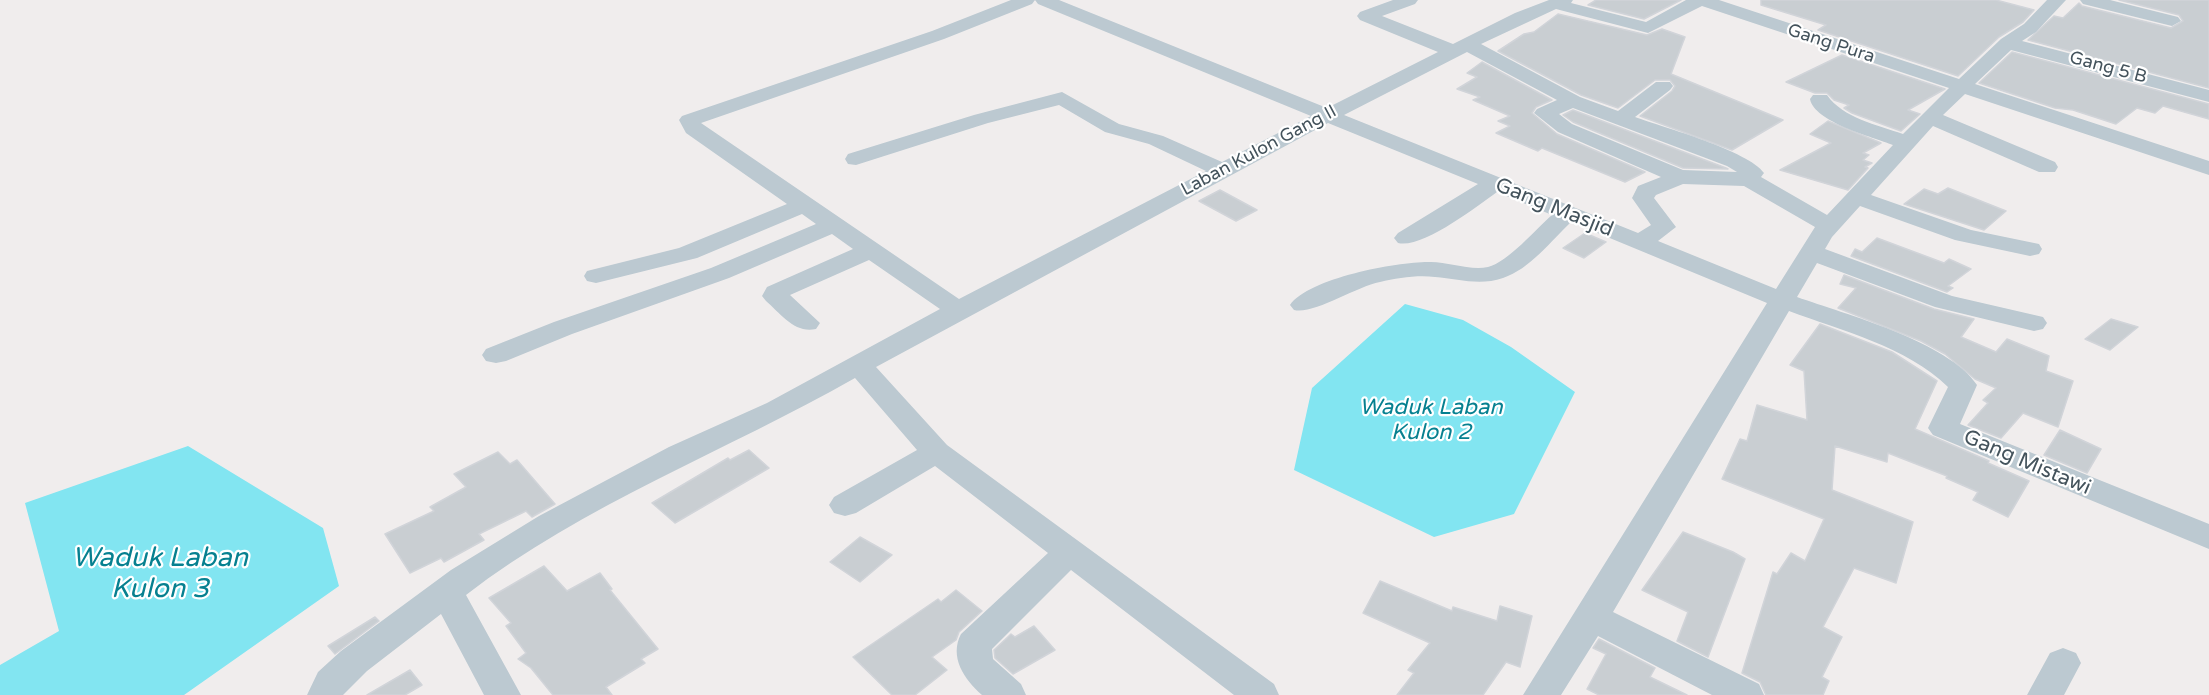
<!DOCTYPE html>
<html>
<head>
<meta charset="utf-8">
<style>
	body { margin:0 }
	canvas { display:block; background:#f0eded }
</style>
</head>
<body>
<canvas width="2209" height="695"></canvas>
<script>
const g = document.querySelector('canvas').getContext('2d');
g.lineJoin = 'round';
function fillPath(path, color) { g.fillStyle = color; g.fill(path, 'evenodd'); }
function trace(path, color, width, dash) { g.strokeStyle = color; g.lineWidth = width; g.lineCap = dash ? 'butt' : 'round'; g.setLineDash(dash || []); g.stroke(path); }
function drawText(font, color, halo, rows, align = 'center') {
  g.font = font + ' "Varela Round",sans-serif'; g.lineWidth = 4.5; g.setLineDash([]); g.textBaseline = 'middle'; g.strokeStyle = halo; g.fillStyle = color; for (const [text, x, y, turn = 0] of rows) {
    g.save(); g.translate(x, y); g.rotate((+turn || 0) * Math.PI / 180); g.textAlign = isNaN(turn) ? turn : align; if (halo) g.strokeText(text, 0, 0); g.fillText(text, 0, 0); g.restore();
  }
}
fillPath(new Path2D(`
	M1405,304L1463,320L1511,347L1575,392L1514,514L1434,537L1294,470L1312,388Z
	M188,446L323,528L339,586L184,695H0V665L59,631L25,503Z`), '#82e5f1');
const building = new Path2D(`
	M1596,0H1681L1644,19L1588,5Z
	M1761,0H1996L2034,10L2023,22L1999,37L1958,76L1818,30L1826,25L1761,5Z
	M2119,0H2209V88L2028,40L2054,16L2063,18L2079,3L2082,6L2171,28L2183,21L2179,15Z
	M1558,14L1647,35L1662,29L1685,37L1671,74L1783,120L1732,150L1640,116L1672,91L1675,86L1670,80H1655L1618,108L1581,95L1498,51L1524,34L1534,32Z
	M2012,52L2209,104V119L2163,106L2155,113L2137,108L2116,124L2073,110L2055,108L1979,83Z
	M1842,55L1945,89L1908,110L1920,114L1901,131L1852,113L1844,108L1849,105L1834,100L1827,93H1815L1786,82Z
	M1482,62L1552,100L1536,107L1532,113L1557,134L1645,172L1625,182L1542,148L1538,151L1496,133L1510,126L1498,121L1510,116L1473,100L1480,97L1457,89L1477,77L1467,73Z
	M1573,110L1726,168L1728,169L1683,168L1573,122L1563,115Z
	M1828,121L1881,143L1863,153L1869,155L1863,160L1872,163L1865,167L1868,168L1848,190L1780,170L1831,143L1810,134Z
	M1948,188L2006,211L1984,230L1904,204L1924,189L1938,194Z
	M1220,190L1257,210L1236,221L1199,201Z
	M1585,233L1606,242L1584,258L1563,248Z
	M1877,238L1944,263L1949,259L1971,269L1948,286L1953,288L1947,292L1851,256L1855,249L1862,252Z
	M1844,275L1934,309L1974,319L1961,337L1996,352L2007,339L2049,356L2046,371L2073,381L2058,427L2023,413L2001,438L1968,425L1988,403L1983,400L1996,388L1975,379L1945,354L1921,341L1838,308L1856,288L1840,284Z
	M2111,319L2138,327L2110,350L2085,339Z
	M1820,324L1892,352L1937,381L1915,429L1989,461L1988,463L2029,481L2008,517L1973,500L1978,492L1946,478L1947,476L1888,453L1887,462L1835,446L1832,490L1913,522L1896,583L1854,568L1823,627L1842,637L1822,677L1829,681L1823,695H1766L1760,682L1742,673L1773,572L1777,574L1791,553L1805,561L1824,519L1722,479L1740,439L1747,441L1757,405L1807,420L1804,371L1790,365Z
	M2060,430L2101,449L2087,473L2044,455Z
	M749,450L769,468L675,523L652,503L728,458L730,460Z
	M498,452L510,464L517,460L555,504L532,517L526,511L479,534L484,540L444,562L441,558L410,573L385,534L434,511L430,507L466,487L454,474Z
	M1683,532L1733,552L1745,559L1708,657L1677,641L1688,612L1642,590Z
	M860,537L892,555L860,582L830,562Z
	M544,566L567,591L600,573L612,589L610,590L658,649L641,659L645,663L606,687L612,695H553L531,668L518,659L526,653L506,626L511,623L489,598Z
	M1380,581L1452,611L1453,607L1497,621L1500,606L1532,616L1520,667L1506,662L1483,695H1397L1414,673L1408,670L1430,643L1363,613Z
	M956,590L982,611L959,632L956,640L932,657L947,670L915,695H892L853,657L938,599L941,602Z
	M375,617L379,621L335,654L328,646Z
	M1034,626L1055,650L1013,674L995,658L994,650L1011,634L1015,637Z
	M1599,639L1655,668L1650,677L1687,695H1599L1587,689L1606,654L1593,648Z
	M410,670L422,685L405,695H367Z`);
fillPath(building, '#c9ced2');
trace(building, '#d1d4d9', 1.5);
fillPath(new Path2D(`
	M1011,0H1035L1032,4L944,39L701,123L959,299L1206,171L1149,144L1105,132L1059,105L988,123L856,165L848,164L845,159L848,154L974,115L1062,92L1119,124L1163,136L1222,162L1311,116L1038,4L1035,0H1059L1327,108L1438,52L1360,20L1357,16L1360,12L1393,0H1418L1415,4L1382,16L1453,44L1515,13L1549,0H1573L1571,3L1646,22L1686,0H1719L1959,79L2001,39L2024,24L2047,0H2066L2036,32L2022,41L2209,90V102L2011,50L1975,84L2209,161V175L1965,94L1943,115L2055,162L2058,167L2055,172H2039L1933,126L1871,195L1971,230L2039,244L2042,249L2039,254L2030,256L1955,240L1860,206L1832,237L1825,249L1952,296L2043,317L2047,323L2043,329L2034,331L1935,307L1817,263L1797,297C1845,314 1949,342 1977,385L1960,424L2209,524V549L1933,435L1928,428L1948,387C1906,346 1842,331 1789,311L1613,612L1759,684L1764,695H1712L1598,636L1561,695H1523L1767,303L1571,222C1551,241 1530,269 1503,278C1480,286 1458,279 1435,277C1417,275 1397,278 1380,282C1355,287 1313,315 1294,310L1290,305C1309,278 1396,262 1428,262C1447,261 1469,271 1488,267C1508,262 1536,229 1552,215L1497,192C1476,207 1422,249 1398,243L1394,238L1398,233L1478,184L1328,123L876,367L947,445L1274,684L1279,695H1234L1071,570L992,649L993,659L1021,684L1026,695H982C964,679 949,657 961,634L1048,553L935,466L856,513L845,516L834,513L829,505L834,497L917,450L855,378C727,451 584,504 466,595L521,695H484L441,614L367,671L343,695H307L318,672L341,651L451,570L539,516L669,447L767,403L940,309L869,260L790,295L820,323L816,329C795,334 781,314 766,301L762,296L767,287L853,249L832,234L729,278L572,334L506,361L496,363L486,361L482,355L486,349L554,322L711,268L816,224L802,214L697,258L596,283L587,281L584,276L587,271L679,248L787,204L686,133L679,120L682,116L932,31ZM1702,6L1949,88L1903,134C1877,125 1843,118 1827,95H1813L1810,99C1814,122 1873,137 1893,145L1827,215L1761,177L1764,173C1749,151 1663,127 1635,117L1670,90L1673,86L1670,82H1656L1618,111L1580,97L1481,44L1556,9L1648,33ZM1467,52L1557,100L1537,109L1534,113L1558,132L1661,177L1638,186L1632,198L1651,225L1638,233L1344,115ZM1573,108L1727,166L1737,172L1683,170L1572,124L1559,114ZM1683,184L1744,186L1815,227L1776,289L1658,241L1676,227L1654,198L1656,195Z
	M2080,0H2110L2178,17L2181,21L2172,26L2083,4Z
	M2063,648L2076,653L2081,663L2064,695H2027L2050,653Z`), '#bcc9d1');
drawText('18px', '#44535c', '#fff', [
	["Gang Pura",1831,44,18],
	["Gang 5 B",2108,68,15],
	["Laban Kulon Gang II",1259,151,-28]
]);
drawText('21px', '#44535c', '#fff', [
	["Gang Masjid",1554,208,22],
	["Gang Mistawi",2027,463,23]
]);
drawText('italic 22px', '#068090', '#fff', [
	["Waduk Laban",1431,408],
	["Kulon 2",1431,433]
]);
drawText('italic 27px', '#068090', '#fff', [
	["Waduk Laban",160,559],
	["Kulon 3",160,590]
]);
</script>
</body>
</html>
